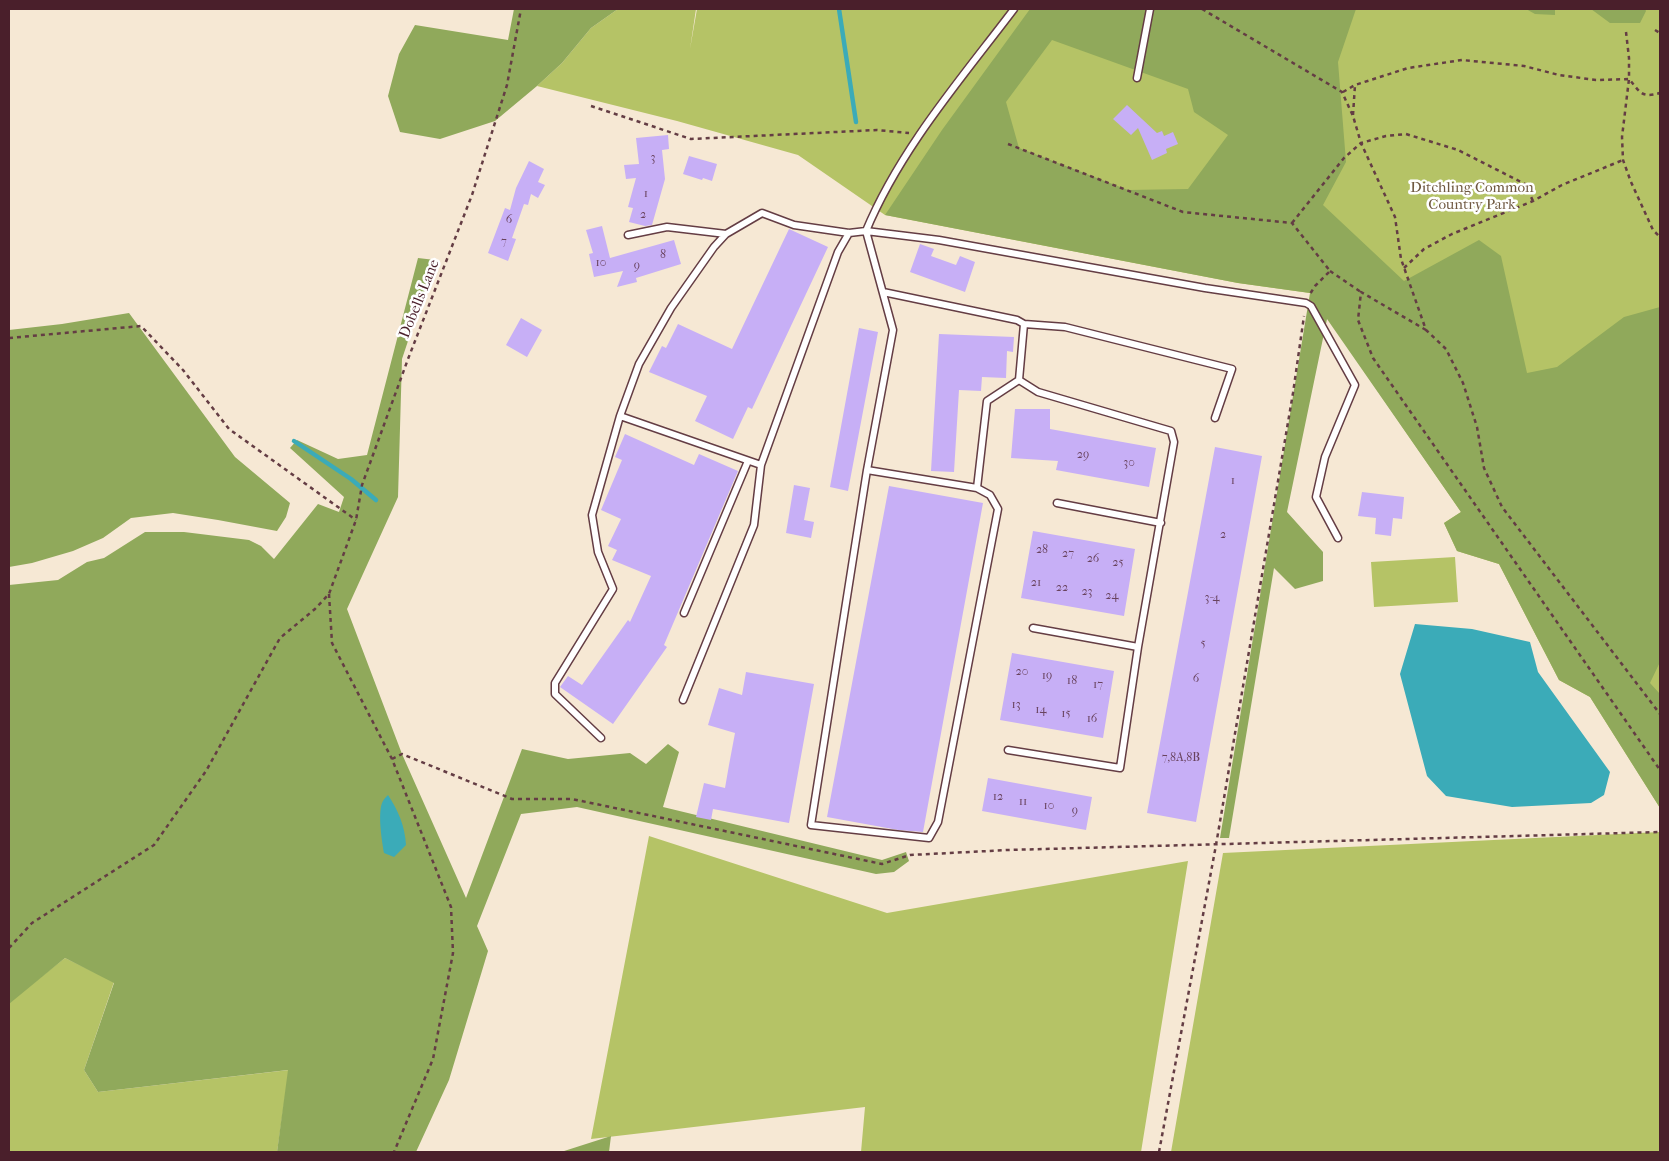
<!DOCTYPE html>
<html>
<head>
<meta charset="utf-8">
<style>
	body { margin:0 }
	#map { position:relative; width:1669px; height:1161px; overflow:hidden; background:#f6e8d4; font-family:"IM FELL French Canon",serif }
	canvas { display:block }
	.frame { position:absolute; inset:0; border:10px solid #4a1f2b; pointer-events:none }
</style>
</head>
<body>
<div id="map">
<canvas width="1669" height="1161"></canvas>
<div class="frame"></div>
</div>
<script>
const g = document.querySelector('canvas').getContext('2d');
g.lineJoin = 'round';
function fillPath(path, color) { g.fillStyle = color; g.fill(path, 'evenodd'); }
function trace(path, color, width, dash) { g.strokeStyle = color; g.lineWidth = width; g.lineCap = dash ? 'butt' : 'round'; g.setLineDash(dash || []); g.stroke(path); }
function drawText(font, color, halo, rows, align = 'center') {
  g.font = font + ' "IM FELL French Canon",serif'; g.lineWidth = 5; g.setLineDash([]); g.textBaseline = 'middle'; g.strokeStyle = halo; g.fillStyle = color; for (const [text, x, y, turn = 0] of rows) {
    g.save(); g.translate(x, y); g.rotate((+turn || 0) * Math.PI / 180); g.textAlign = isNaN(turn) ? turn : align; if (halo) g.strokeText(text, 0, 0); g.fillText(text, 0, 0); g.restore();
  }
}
fillPath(new Path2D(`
	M618,9H696L690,49L697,9H1660V808L1590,697L1559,680L1499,564L1457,551L1444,523L1461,512L1310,293L1238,283L885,215L798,155L677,121L537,86L562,63L591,28Z
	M1455,557L1458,602L1374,607L1371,562Z
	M1660,832V1152H1171L1223,853Z
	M649,836L887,913L1188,861L1141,1152H861L865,1107L591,1139Z
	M65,958L114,982L84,1070L98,1092L289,1070L277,1152H9V1002Z`), '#b5c366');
fillPath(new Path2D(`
	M514,9H618L591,28L562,63L537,86L495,121L440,139L400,132L388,96L399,54L415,25L508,40Z
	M1030,9H1356L1338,62L1346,162L1323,205L1404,281L1479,240L1501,256L1527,373L1557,367L1624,317L1660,307V662L1650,683L1660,694V808L1590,697L1559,680L1499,564L1457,551L1444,523L1461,512L1327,319L1287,512L1323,552V581L1295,589L1274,568L1229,838H1220L1310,293L1238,283L885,215L942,130ZM1052,40L1188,89L1194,112L1228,135L1188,189L1128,190L1019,148L1006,102Z
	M1526,9H1555V15L1535,14Z
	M1591,9H1645L1646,11L1640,23H1610Z
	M418,258L435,260L402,359L398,497L347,609L402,754L466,898L522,749L568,759L630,753L646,764L668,744L679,752L663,807L882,860L906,852L909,861L894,872L876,874L577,807L521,814L477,926L488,951L449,1080L416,1152H277L288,1070L98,1092L84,1070L114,983L65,958L9,1004V585L58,580L87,562L104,558L145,532H184L249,540L261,546L274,559L318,504L339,512L344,497L290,448L297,440L338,459L367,455Z
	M129,313L235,457L290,503L286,517L277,531L218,520L173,513L131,518L103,538L73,551L32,563L9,567V330L62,324Z
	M611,1136L609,1152H561Z`), '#90a95b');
fillPath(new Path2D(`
	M1415,624L1472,629L1530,642L1538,672L1610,772L1604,795L1591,803L1512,807L1446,796L1427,776L1400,674Z
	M388,795C398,810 405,826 406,845L394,857L384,853C382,841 377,811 383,801C384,799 386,797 388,795Z`), '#3babb8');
trace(new Path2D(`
	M839,9L856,122
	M294,441L351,479L376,500`), '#3babb8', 4.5);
fillPath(new Path2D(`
	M1127,105L1157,133L1162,131L1164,136L1173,132L1178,144L1166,149L1167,153L1152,160L1138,128L1131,135L1113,119Z
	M668,135L669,149L662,150L665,179L652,225L645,226L629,222L633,208L628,207L636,178L626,179L624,165L639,164L636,138Z
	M689,156L717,164L712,181L703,178L702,180L683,174Z
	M529,161L544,169L538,182L545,185L538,198L531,194L528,205L524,204L512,238L516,239L508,261L488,253L505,208L510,210L516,188Z
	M602,226L610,258L674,240L681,264L636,278L637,282L617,287L623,271L594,277L589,254L593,253L586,230Z
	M789,229L828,247L752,409L748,407L733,439L695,421L707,396L649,372L662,346L666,348L678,324L732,349Z
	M920,244L934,249L931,256L956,265L960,256L975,262L965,292L910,272Z
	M521,318L542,330L527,357L506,345Z
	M859,328L878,332L848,491L830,487Z
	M939,334L1014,337L1013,352L1007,351L1006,378L982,377L981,391L959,390L954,472L931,471Z
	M1015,409H1050V429L1156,448L1149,487L1056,470L1058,461L1011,458Z
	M625,434L694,465L699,454L738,471L664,645L667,647L613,724L560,687L568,676L582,685L628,620L630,622L651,576L612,560L617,550L608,546L621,519L601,510L622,460L615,457Z
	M1215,447L1262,456L1196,822L1147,813Z
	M794,485L810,488L804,520L814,522L811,538L786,533Z
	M889,486L983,503L923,832L898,830L827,817Z
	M1362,492L1404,497L1402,519L1393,518L1391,536L1375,534L1376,518L1358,516Z
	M1033,531L1135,549L1124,616L1021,598Z
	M1012,653L1114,671L1103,738L1000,720Z
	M746,672L814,684L789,823L713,809L711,820L696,817L704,783L725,788L729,765L735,733L708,725L719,688L742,695Z
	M988,778L1092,797L1086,830L982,811Z`), '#c7aff6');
const lane = new Path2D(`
	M1137,78L1150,9
	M628,235L667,227L726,234
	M1024,324L1065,327L1232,369L1215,418
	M620,416L761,465L754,525L683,700
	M761,465L838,252L849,233
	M867,470L811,825L929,838L938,822L998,509L990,495L977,488L987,401L1019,380L1024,324L1017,320L883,292
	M977,488L867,470L893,330L866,231L939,240L1205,288L1306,303L1311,306L1355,385L1325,457L1316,497L1338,538
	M1057,503L1161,523
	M684,613L748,461
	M1033,628L1138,647
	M601,738L555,694V683L613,589L598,552L592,515L620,416L639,364L671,308L714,247L726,234L762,213L794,225L849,233L866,231C900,149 961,79 1014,9
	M1008,750L1120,768L1138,647L1174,442L1171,431L1038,392L1019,380`);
trace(lane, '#643d44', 9);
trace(new Path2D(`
	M1202,9L1342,92L1353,116L1361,143L1395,217L1401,259L1426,330L1446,349L1463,383L1477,427L1484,468L1502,507L1660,714
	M1655,30L1660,33
	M1626,32L1629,58V79L1622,137L1623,160L1631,182L1653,230L1660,237
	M1343,92L1355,85L1408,68L1462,60L1524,66L1559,75L1596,80L1629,79C1641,93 1641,98 1660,93
	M591,106L691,139L877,130L909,133
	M1353,115L1355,85
	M1008,144L1183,212L1292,223L1330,271L1315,286L1310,294
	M1292,223L1344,158L1361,143L1386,136L1406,134L1458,150L1525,184L1533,201
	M1404,268L1424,249L1452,234L1533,201L1562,185L1623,160
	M1330,271L1361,292
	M1426,330L1361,292L1358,320L1373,358L1660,770
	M9,338L141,326L183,370L229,429L356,520
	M329,594L332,643L392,759L451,907L453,953L433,1059L394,1152
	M392,759L402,754L512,799H572L882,864L910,855L1008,850L1660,832
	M9,948L32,923L154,845L206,771L280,638L315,609L329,594L356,520L362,485L408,359L472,195L507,85L521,9
	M1159,1152L1216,845L1293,393L1304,316`), '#643d44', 2.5, [4, 4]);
trace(lane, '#fff', 6);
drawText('12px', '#69435e', null, [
	["3",653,158],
	["1",646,194],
	["2",643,215],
	["6",509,220],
	["7",504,242],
	["8",663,255],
	["10",601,263],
	["9",637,266],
	["29",1083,455],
	["30",1129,463],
	["1",1233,481],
	["2",1223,535],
	["28",1042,550],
	["27",1068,554],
	["26",1093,559],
	["25",1118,563],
	["21",1036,583],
	["22",1062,588],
	["23",1087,592],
	["24",1112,596],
	["3-4",1212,598],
	["5",1203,644],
	["20",1022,672],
	["19",1047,676],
	["6",1196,679],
	["18",1072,681],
	["17",1098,685],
	["13",1016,705],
	["14",1041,710],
	["15",1066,714],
	["16",1092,719],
	["7,8A,8B",1181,758],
	["12",998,797],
	["11",1023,802],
	["10",1049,806],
	["9",1075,811]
]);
drawText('15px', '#6f5840', '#fff', [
	["Ditchling Common",1472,188],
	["Country Park",1472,205]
]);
drawText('15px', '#4a1f2b', '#fff', [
	["Dobells Lane",420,299,-68]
]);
</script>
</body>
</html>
